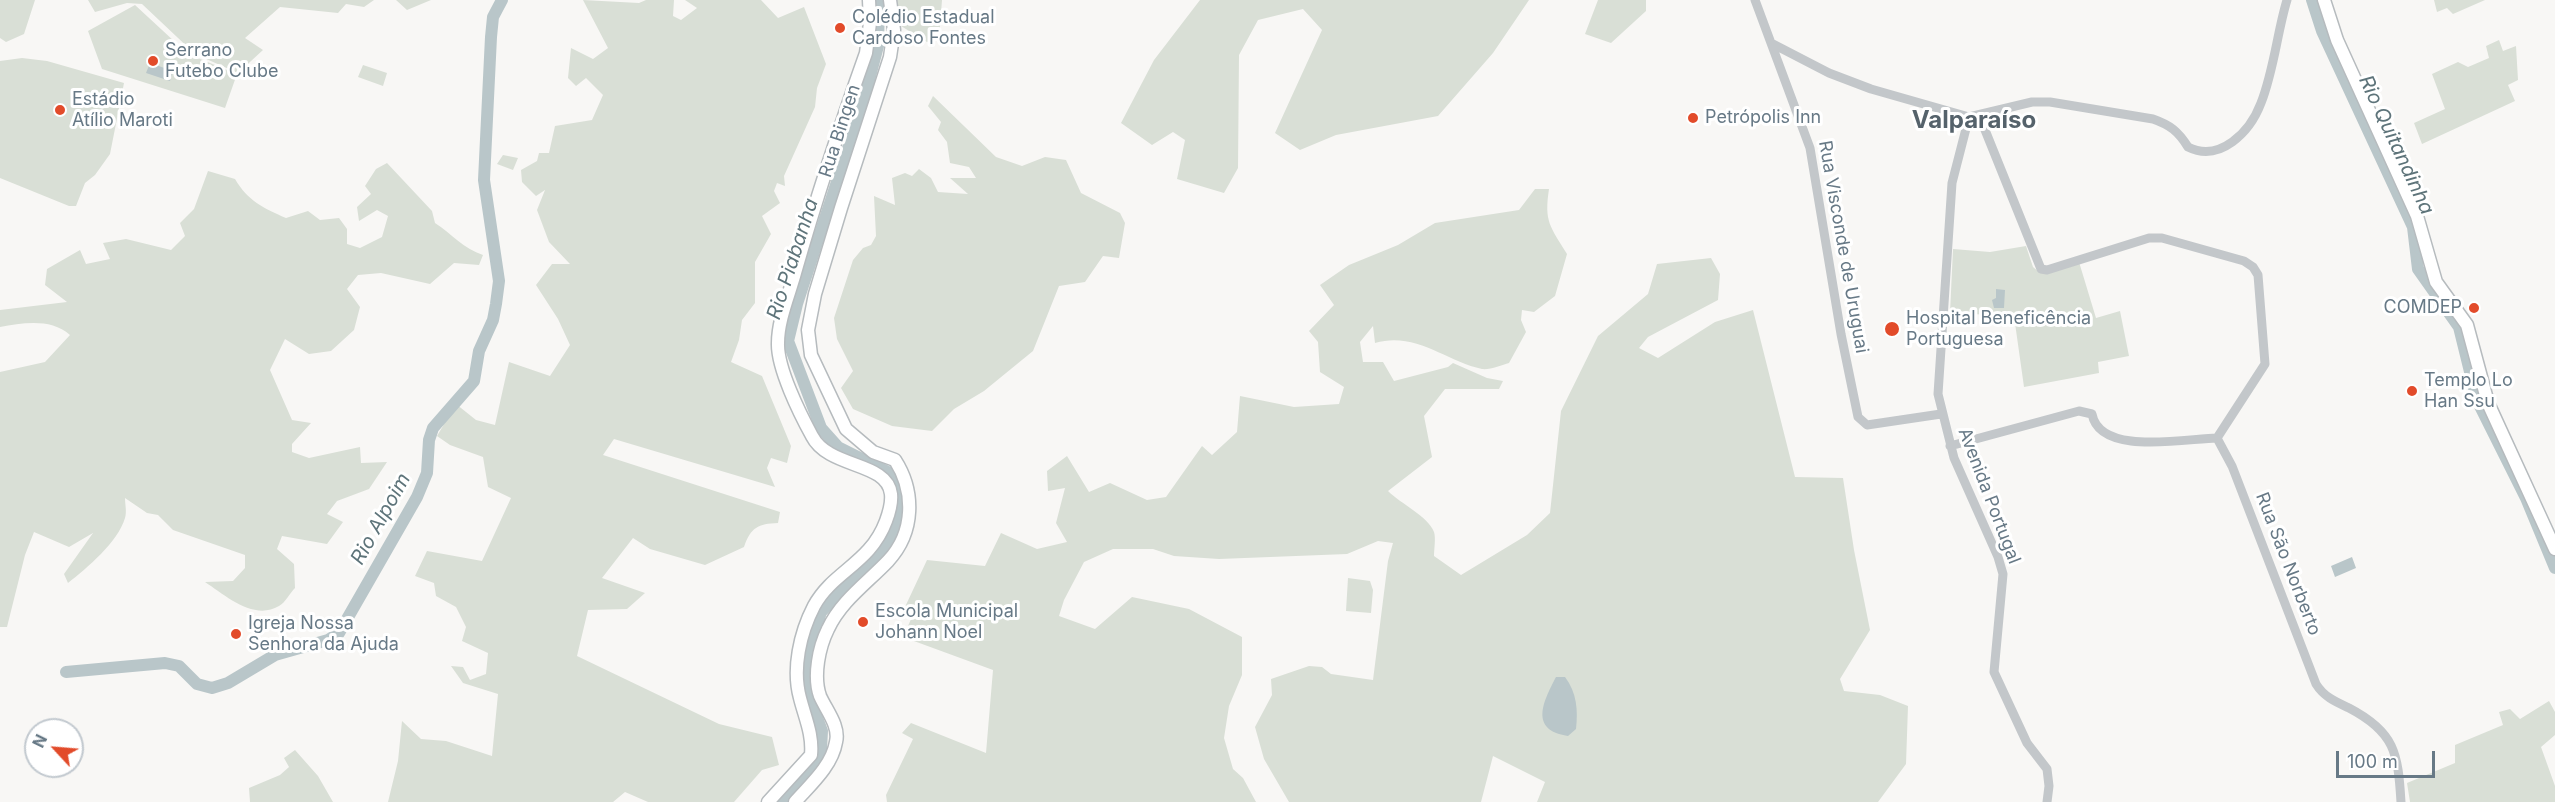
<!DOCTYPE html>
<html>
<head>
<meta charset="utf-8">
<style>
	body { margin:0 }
	#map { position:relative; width:2555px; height:802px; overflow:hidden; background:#f8f7f5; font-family:Inter,sans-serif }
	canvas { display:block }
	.north { position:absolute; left:24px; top:718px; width:60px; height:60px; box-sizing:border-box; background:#fff; border:2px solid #c2c9cf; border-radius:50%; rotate:296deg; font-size:16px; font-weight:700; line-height:24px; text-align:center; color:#677986 }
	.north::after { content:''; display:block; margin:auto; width:21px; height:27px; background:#e24b2a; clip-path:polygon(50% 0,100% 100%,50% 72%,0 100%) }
	.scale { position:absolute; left:2336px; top:751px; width:99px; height:27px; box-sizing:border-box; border:3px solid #677986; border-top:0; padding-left:8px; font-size:18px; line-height:21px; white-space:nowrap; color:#677986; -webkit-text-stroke:4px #fff; paint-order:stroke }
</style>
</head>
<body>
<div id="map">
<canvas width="2555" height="802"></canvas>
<div class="north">N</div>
<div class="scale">100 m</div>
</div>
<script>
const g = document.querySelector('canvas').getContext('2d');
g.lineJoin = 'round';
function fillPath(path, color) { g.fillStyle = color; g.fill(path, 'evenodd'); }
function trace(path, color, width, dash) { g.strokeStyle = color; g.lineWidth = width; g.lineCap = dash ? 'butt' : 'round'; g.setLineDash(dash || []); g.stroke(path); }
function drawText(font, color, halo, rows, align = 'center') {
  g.font = font + ' Inter,sans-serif'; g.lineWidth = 6; g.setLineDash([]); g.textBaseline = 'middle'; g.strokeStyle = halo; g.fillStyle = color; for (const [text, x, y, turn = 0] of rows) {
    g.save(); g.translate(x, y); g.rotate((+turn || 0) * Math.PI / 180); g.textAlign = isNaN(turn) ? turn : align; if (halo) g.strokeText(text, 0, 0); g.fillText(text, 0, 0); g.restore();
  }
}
fillPath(new Path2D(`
	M0,0H35L24,34L6,42L0,38Z
	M88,0H374L364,7L346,4L338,13L280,7L245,38L263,50L238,73L195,54L142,4L127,3L95,12Z
	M396,0H431L407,10Z
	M583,0L639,3L646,0H674L673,16L681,20L697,8L685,0H761L778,18L804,7L826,64L817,88L815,107L784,176L785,186L777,183L774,191L780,203L762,216L771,234L755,262V303L742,320L739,340L731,362L762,376L791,446L787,463L771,458L767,468L775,487L614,439L603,455L780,512L778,523C758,524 751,527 744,547L705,565L650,549L633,538L602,578L645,593L627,609L588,610L577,656L719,724L772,737L779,765L762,770L734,802H648L625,792L613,802H388L398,761L402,721L421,739L446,741L492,756L498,694L463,683L451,666L463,667L470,680L486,674L488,653L462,641L466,627L456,607L436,596L434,583L415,576L427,551L482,561L511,498L488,487L483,457L450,445L437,436L456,404L476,420L495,425L509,362L550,376L570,345L558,319L536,285L552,264H570L549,242L537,210L545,190L536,196L522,182L521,170L537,161L539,153H549L555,126L592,120L603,95L586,78L576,86L568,78L571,48L593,59L608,48Z
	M894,0H942L939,39L927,42L901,26Z
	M1200,0H1529L1493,53L1438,116L1336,135L1300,150L1275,133L1322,30L1303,9L1258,20L1239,55L1238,168L1224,193L1177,179L1185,140L1173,132L1152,145L1121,123L1154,60Z
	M1598,0H1646V11L1611,43L1585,34Z
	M2434,0H2485L2453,14L2447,8L2437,12Z
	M135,5L188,54L237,74L225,108L102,69L88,31Z
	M2499,40L2503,51L2516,46L2518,80L2508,85L2515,101L2422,144L2414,123L2445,109L2432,74L2458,62L2468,67L2489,58L2486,46Z
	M22,58L47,61L124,83L110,154L95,175L85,183L76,206H69L0,178V61Z
	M363,65L387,73L383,86L358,77Z
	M933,96L996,157L1022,166L1045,157L1066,160L1081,193L1120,213L1125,223L1119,258L1103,256L1085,282L1059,286L1033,351L984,391L954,409L932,431L892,426L853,409L841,388L853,371L837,339L834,318L853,260L863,248L871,245L876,236L874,196L895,205L892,178L905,173L912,176L919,169L931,178L938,192L968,194L950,178H976L969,167L950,163L947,142L938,130L941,122L928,106Z
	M503,155L518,158L513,170L497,164Z
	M387,163L432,211L435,223C452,234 464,249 483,255L479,265L454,263L430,284L381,273L358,275L347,289L360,307L354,330L331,351L309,354L285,339L270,370L292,420L311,423L292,444V452L309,458L360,447L361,463L387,462L369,489L337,501L327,514L343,522L327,544L282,536L277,549L294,564L295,588C290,593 285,603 279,606C254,621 226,596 205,582L233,581L245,568V555L173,530L158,515L147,513L125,498C125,504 127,512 125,518C118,542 87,568 68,583L64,574L93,533L69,547L34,532L25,555L7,627H0V372L45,362L70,335C51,318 23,323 0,327V310L67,302L45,285L47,269L80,250L86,264L110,259L103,243L126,239L171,250L185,236L180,223L194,209L208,171L235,179C248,201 263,208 286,218L308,211L320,220L339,218L347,229V244L360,248L382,237L388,216L377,210L359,221L357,207L371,194L365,186L376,169Z
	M1535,189H1549C1544,222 1550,226 1567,254L1555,296L1534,312L1522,310L1521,320L1526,332L1509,363C1502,365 1490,370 1482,369C1446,361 1415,331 1375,343L1373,326L1360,342L1363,362H1383L1394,381L1448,367L1453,363L1487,378L1503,381L1499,389H1445L1424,416L1432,457L1388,491C1401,504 1428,516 1434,532C1436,538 1434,550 1434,556L1461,575L1527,535L1550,513L1561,411L1598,336L1648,294L1657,264L1711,258L1720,274L1718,300L1648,337L1639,348L1658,358L1715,322L1753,310L1795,477L1843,478L1854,550L1870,630L1840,679L1844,691L1880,695L1908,706L1906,764L1878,802H1537L1545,782L1493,756L1481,802H1289L1264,759L1255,727L1272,695L1271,679L1309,666L1322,667L1331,674L1373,680L1388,561L1393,543L1378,541L1347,554L1219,559L1174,556L1153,549H1113L1084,562L1064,600L1059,616L1095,629L1132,597L1189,609L1242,637V675L1229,706L1224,738L1233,769L1243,778L1256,802H887L886,795L913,739L902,733L911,723L986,753L993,670L903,637L912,617L905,607L927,560L985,566L1001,533L1037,549L1067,542L1056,523L1065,488L1048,491L1047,471L1067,456L1089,492L1110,483L1147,500L1166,497L1202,446L1212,455L1237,432L1240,396L1294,407L1339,404L1344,387L1320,372L1318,342L1309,331L1334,305L1320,285L1349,265L1398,245L1435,223L1519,210Z
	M2026,246L2033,267L2039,272L2079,262L2096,318L2120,311L2129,356L2098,362L2099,373L2024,387L2014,316L1950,313L1953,249L1990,252Z
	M1348,578L1370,581L1373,590L1371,613L1346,611Z
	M2549,701L2555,712V735L2541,747L2555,786V802H2410L2407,783L2455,763V745L2503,725L2499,712L2510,709L2520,719Z
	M295,750L318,776L333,802H250L249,788L280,775L289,767L284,758Z`), '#d9dfd6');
fillPath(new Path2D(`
	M150,63L173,71L170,81L146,73Z
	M1996,289L2005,290L2004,308H1994L1992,300L1996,298Z
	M2352,557L2356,568L2335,577L2331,566Z
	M1556,677H1565C1577,693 1578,710 1576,729L1568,736C1529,730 1543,702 1556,677Z`), '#b9c6c9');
trace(new Path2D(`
	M2312,0L2322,31L2413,227L2418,269L2459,327L2477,400L2526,498L2555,568
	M66,672L165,663L179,666L197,684L212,688L228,683L275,655L328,640L339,633L417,497L427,473L429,440L433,428L474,381L479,351L493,320L496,304L499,281L484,180L491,37L493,17L502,0
	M782,802L815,765L821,749L822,731L806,688L808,654L821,612L890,540L898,515L899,489L888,472L838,447L821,428L788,341L797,304L864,99L878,46L879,0`), '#b9c6c9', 12);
const major = new Path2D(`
	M2324,0L2337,40L2417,216L2436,282L2467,325L2488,403L2555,549
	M768,802L811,755C813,734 805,718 800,698C792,669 800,633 814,606C833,571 870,564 886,521C889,513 892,503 891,494C887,461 829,469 812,436C800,414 777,368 778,343C778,320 789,295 795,273C816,199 840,126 866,53L870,23L869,0
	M795,802C810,785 832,766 836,742C840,726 826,710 820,696C813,676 819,647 828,629C841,601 867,583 888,561C915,532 915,491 895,460L873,452L846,429L811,355L808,330L815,294L841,208L890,57L894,30L890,0`);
trace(major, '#b6bbbe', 15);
trace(new Path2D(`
	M1755,0L1810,148L1841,334L1858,417L1867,425L1941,414
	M1771,43L1829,73L1871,89L1969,117L2032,102H2050L2153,119C2170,125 2178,131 2188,147C2220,163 2250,132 2261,103C2274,70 2277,33 2287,0
	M1979,115L2041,269L2047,270L2149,238H2162L2244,261L2253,267L2258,275L2265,364L2217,438
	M1969,117L1952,183L1938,394L1954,458L1998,557L2003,574L1994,672L2027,743L2047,769L2049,786L2047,802
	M2217,438L2232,466L2316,684C2324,697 2336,702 2349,708C2395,732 2398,753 2401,802
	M1950,446L2079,411L2092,414C2100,457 2188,438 2217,438`), '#c3c7ca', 9);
trace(major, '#fff', 12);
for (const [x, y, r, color] of [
	[840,28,6,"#e24b2a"],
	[153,61,6,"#e24b2a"],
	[60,110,6,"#e24b2a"],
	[1693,118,6,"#e24b2a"],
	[2474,308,6,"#e24b2a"],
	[1892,329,8,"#e24b2a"],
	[2412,391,6,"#e24b2a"],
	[863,622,6,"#e24b2a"],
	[236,634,6,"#e24b2a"]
]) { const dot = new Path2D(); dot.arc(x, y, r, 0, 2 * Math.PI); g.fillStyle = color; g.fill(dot); trace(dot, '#fff', 2); }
drawText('18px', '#677986', '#fff', [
	["Colédio Estadual",852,18],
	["Cardoso Fontes",852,39],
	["Serrano",165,51],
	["Futebo Clube",165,72],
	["Estádio",72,100],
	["Atílio Maroti",72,121],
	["Petrópolis Inn",1705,118],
	["COMDEP",2462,308,"right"],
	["Hospital Beneficência",1906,319],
	["Portuguesa",1906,340],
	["Templo Lo",2424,381],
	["Han Ssu",2424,402],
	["Escola Municipal",875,612],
	["Johann Noel",875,633],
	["Igreja Nossa",248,624],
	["Senhora da Ajuda",248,645]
], 'left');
drawText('18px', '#677986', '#fff', [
	["Rua Bingen",840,131,-72],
	["Rua Visconde de Uruguai",1843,247,80],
	["Avenida Portugal",1989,496,69],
	["Rua São Norberto",2288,564,69]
]);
drawText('italic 20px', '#5e747a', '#fff', [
	["Rio Quitandinha",2396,145,65],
	["Rio Piabanha",793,259,-72],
	["Rio Alpoim",381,519,-61]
]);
drawText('bold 24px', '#55626b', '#fff', [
	["Valparaíso",1974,121]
]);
</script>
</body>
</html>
